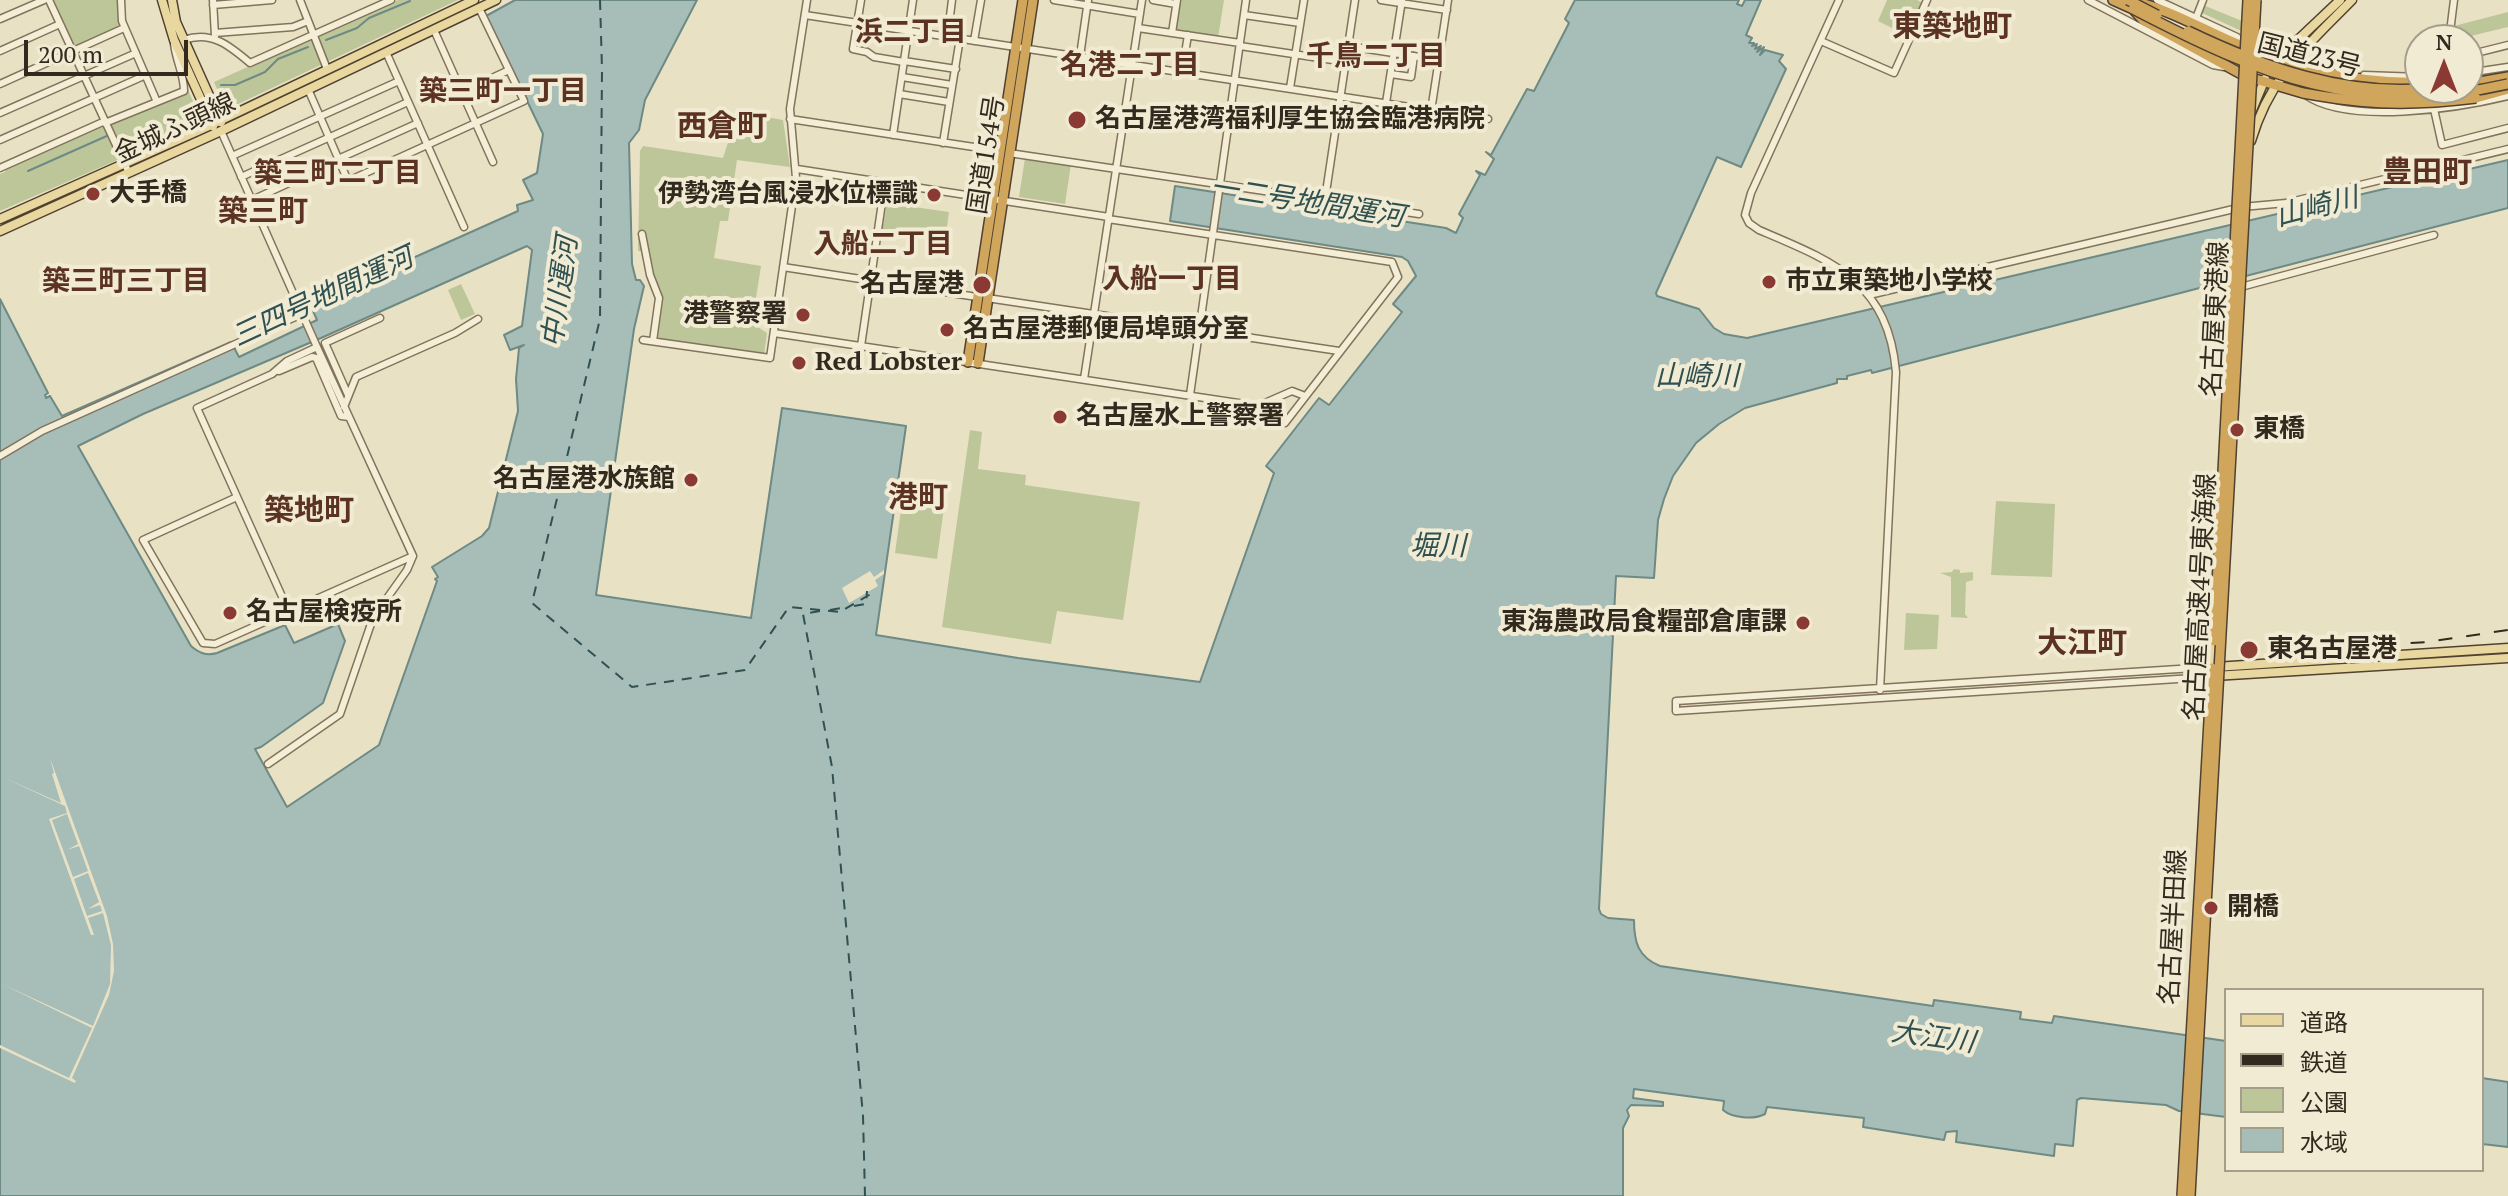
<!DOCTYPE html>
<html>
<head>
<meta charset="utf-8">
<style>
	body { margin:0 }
	#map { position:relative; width:2508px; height:1196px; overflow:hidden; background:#e9e1c4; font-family:"PT Serif","Noto Sans JP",serif }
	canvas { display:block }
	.legend { position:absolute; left:2224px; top:988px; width:260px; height:184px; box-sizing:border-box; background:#f1ebd3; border:2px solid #a59e8b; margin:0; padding:10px 14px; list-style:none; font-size:24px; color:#332a1f }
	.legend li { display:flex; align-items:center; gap:16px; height:40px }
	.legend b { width:40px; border:2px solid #a59e8b }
	.north { position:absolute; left:2404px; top:24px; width:80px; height:80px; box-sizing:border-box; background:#f1ebd3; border:2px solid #a59e8b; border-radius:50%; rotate:0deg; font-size:22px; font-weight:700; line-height:32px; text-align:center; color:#332a1f }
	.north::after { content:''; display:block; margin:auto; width:28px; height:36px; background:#8b3933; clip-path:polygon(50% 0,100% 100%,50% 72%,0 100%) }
	.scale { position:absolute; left:24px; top:40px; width:164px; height:36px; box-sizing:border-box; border:4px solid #332a1f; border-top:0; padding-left:10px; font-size:24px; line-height:28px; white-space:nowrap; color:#332a1f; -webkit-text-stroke:6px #f1ebd3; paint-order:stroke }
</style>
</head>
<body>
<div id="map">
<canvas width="2508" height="1196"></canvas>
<ul class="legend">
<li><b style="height:10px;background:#e9d7a0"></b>道路</li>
<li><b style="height:10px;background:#332a1f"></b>鉄道</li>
<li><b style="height:22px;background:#bdc699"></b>公園</li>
<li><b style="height:22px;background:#a6bdb8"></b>水域</li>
</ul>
<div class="north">N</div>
<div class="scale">200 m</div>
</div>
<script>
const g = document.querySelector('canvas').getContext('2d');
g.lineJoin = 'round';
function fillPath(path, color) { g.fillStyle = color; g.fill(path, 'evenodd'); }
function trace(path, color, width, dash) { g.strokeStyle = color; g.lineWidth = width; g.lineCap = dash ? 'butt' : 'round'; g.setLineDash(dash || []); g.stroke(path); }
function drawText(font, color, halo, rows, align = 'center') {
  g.font = font + ' "PT Serif","Noto Sans JP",serif'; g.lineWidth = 8; g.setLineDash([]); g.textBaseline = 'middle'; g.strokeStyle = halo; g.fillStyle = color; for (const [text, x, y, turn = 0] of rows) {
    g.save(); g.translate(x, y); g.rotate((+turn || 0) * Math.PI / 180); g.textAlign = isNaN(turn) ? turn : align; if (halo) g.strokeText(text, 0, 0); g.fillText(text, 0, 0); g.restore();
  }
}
fillPath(new Path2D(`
	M53,0H118L120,27L74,46Z
	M398,0H458L236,105L222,101L214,82Z
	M1179,0H1224L1218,38L1175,31Z
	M1887,0H1917L1923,3L1908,36L1878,21Z
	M2203,5L2264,30L2263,32L2284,40L2272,45L2200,12Z
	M2508,12V27L2454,40V26Z
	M187,87L197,111L191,128L0,211V174L5,172L7,166Z
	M738,112L783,120L790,167L737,160L728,221H720L714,258L761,266L752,323L767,333L764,355L657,340L662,299L644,251H638L640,151L643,146L723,158Z
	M1025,158L1071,164L1065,204L1019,197Z
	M887,203L949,212L945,241L882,232Z
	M461,284L475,314L461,320L448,290Z
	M970,430L982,432L978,469L1026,475L1025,485L1140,502L1123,620L1057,611L1051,644L942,627Z
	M904,488L946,493L937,559L895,553Z
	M1996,501L2055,504L2052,577L1991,575Z
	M1954,569L1960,570V573L1973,572V580L1966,582L1965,614L1968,618L1951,617V577L1940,573L1952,572Z
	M1906,613L1939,615L1937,649L1904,650Z`), '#bdc699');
const water = new Path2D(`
	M515,0H697L645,100L639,130L629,143L632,264L636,280H640L644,286L634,329L596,595L751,618L782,408L906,426L876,635L1018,658L1200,682L1274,473L1266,466L1319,398L1329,405L1402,312L1393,304L1416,276L1408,261L1402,257L1170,221L1175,186L1446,228L1456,233L1463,218L1459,214L1480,175L1476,171L1485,175L1494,159L1486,152L1491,155L1527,89L1534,91L1569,23L1565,19L1575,0H1739L1737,4L1742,6L1745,0H1761L1746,35L1752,38L1749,43H1754L1752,46L1757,44L1755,49L1761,46L1757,52L1764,47L1760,55L1765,50L1783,55L1779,61L1786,69L1741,167L1717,157L1656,293L1657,296L1699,309L1714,328L1724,334L1747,338L2508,160V208L1872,373L1871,370L1847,376V379H1837V383L1745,408L1719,424L1696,443L1673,476L1664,499L1658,520L1654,578L1616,576L1599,909L1601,914L1608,918L1634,920C1634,942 1638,957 1660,966L1933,1006L1934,1000L2021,1012L2020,1019L2052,1023L2054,1016L2226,1041V1117L2179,1111L2166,1105L2081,1098L2077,1100L2073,1146L2055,1144L2054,1156L1956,1142L1957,1131L1946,1132L1944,1140L1863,1127L1864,1118L1767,1107L1765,1114C1754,1120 1732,1118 1723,1110L1724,1101L1634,1089L1633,1098L1663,1102V1106L1631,1105L1627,1110L1629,1116L1623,1128V1196H0V299L48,393L45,395L46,398L50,396L62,416L231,342L239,357L317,320L310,304L518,211L517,205L533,200L523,180L537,173L543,134L486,16ZM527,246L532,250L522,326L504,335L510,350L524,345L519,348L516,379L518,411L489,528L482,536L432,567L438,577L435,579L437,581L379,745L287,807L255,749L261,747L323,703L345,641L338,624L294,643L285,625L217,653C206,656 199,653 191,646L78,446L143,414L321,338Z
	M2482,1078L2508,1082V1147L2482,1144Z`);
fillPath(water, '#a6bdb8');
trace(water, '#6e8a85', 2);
fillPath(new Path2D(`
	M884,570V574L875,580L878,586L849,603L842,588L870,571L874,577Z
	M50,758L107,916L113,944L114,971L109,995L72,1078L76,1081L75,1083L0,1048V1045L69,1078L92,1028L0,983L93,1026L110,984L111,945L103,913L88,918L94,935H91L49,819L67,813L65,806L0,776L61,803L52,774L54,773ZM67,814L78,844L67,850L79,846L88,871L73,877L52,820ZM88,873L99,902L88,909L100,905L102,911L87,916L74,879Z`), '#e9e1c4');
trace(new Path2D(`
	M326,40L357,28L369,18L410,1
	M221,85H235L265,72L278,59L308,47
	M28,171L109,135`), '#6e8a85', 2);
trace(new Path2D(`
	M600,0L602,69L600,319L532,603L632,687L745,670L789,607L840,612L869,595L867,587
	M854,606L866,604L867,591
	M830,610L848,607
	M820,611L803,614L832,767L863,1116L865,1196`), '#305152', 2, [10, 8]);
const minor = new Path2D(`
	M49,0L129,173
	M121,0L122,21L157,102
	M213,0L215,36
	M300,0L327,69
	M861,0L853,49L867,52L874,57L904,62
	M1054,0L1140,14
	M1153,0L1176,4
	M1381,0L1447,10
	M1839,0L1751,193L1745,215L1749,223L1759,230C1832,261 1888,281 1896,372L1880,690
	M2088,0L2213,65L2224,67
	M2157,0L2237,37L2246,45
	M213,5L272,0
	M805,15L1488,119
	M1244,15L1300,23
	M950,16L952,0
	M2196,18L2203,0
	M0,19L44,0
	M1138,28L1240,43
	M434,30L493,162
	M215,33L293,27L308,21
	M1172,33L1177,0
	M184,40C211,30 230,46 250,63L391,0
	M2449,40L2454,0
	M974,41L981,0
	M1821,41L1894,73L1927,0
	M1240,46L1346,62
	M1348,46L1439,60
	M0,51L60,24
	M386,52L464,227
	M2468,55L2508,45
	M1080,56L1088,0
	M904,61L956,69
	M1182,72L1188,35
	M2468,73L2508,67
	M1391,74L1411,77L1414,56
	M2364,75L2420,77
	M902,77L952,85
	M0,84L124,28
	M1290,88L1304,0
	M308,89L348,181L524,101L479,8
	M462,92L509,70
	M899,94L949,102
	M2304,94C2347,126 2459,108 2508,96
	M1386,103L1402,0
	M2434,109L2442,145L2508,128
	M1431,111L1448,0
	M0,113L136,53
	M790,119L1000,151
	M105,123L184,91C184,74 176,61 174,44
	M221,131L317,347L413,556L407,570L373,618L340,714L268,764
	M893,135L913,0
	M0,140L146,75
	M943,143L960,38
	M1009,153L1419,214
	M232,156L399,81
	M338,159L418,123
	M0,168L105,121
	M797,169L1109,217
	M241,177L408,102
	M1325,199L1355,0
	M252,200L339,160
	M2242,207L2286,203L2508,149
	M1108,219L1392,262L1398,277L1285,423
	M642,234L650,275L659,298L653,341
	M783,267L977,297
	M2237,288L2434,235
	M1869,295L2238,208
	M987,298L1339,351
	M774,333L1258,406L1292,391L1305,396
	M643,340L770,358L796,178L790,109L807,0
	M861,346L885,182
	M279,371L312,357L316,358L341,416L349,417
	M1084,379L1142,0
	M348,395L325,343L380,318
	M1190,395L1246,0
	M344,407L356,377L455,333L478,319
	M0,456L42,431L302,314
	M237,497L143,540L203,643L215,644L413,556
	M289,612L197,408L272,374L287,361L317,347
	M2209,677L1676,711V701L2210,667`);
const major = new Path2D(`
	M162,0L174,40L213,126
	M172,0L176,22L221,122
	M2276,65L2284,53L2340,0
	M2252,110L2265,79
	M2251,141C2270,76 2306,47 2352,0
	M0,219L211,125L474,0
	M0,231L221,131L496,0
	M2215,667L2508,648
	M2210,672L2212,634
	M2214,676L2508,658`);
const highway = new Path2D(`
	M2113,0L2133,9L2143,20L2245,76L2303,93
	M2132,1C2169,9 2200,28 2235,43C2293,68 2356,84 2420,82
	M2468,84L2508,77
	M2476,98L2508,89
	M968,362L1023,0
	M978,363L1033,0`);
trace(minor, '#82735c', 9);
trace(major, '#504130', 11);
trace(highway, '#504130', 12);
trace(minor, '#f5eed7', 6);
trace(major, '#e9d7a0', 8);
trace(highway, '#d0a65d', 9);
trace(new Path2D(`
	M2243,654L2427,642L2508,630`), '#332a1f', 2, [14, 14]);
const highwayBridge = new Path2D(`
	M2128,0L2157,15
	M2133,9C2260,75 2361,118 2508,84
	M2188,31C2263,67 2346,97 2431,88
	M2303,93C2369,105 2410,106 2476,98
	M2214,641L2248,0
	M2182,1196L2212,668
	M2190,1196L2256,0`);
trace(highwayBridge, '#504130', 12, []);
trace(highwayBridge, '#d0a65d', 9);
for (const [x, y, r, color] of [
	[1077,120,10,"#8b3933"],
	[93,194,8,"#8b3933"],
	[934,195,8,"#8b3933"],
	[1769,282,8,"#8b3933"],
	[982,285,10,"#8b3933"],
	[803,315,8,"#8b3933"],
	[947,330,8,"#8b3933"],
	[799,363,8,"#8b3933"],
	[1060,417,8,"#8b3933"],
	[2237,430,8,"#8b3933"],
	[691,480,8,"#8b3933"],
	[230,613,8,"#8b3933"],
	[1803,623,8,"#8b3933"],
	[2249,650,10,"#8b3933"],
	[2211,908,8,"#8b3933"]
]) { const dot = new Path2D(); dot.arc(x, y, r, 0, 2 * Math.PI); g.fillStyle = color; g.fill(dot); trace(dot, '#f1ebd3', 3); }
drawText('26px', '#332a1f', '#f1ebd3', [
	["国道23号",2309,56,14],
	["金城ふ頭線",175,129,-25],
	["国道154号",987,155,-81],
	["名古屋東港線",2216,319,-87],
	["名古屋高速4号東海線",2201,597,-87],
	["名古屋半田線",2174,927,-87]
]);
drawText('bold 26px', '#332a1f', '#f1ebd3', [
	["名古屋港湾福利厚生協会臨港病院",1095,120],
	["大手橋",109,194],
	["伊勢湾台風浸水位標識",918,195,"right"],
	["市立東築地小学校",1785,282],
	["名古屋港",964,285,"right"],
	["港警察署",787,315,"right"],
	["名古屋港郵便局埠頭分室",963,330],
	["Red Lobster",815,363],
	["名古屋水上警察署",1076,417],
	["東橋",2253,430],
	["名古屋港水族館",675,480,"right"],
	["名古屋検疫所",246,613],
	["東海農政局食糧部倉庫課",1787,623,"right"],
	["東名古屋港",2267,650],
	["開橋",2227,908]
], 'left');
drawText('bold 28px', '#5c3323', '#f1ebd3', [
	["浜二丁目",911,33],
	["千鳥二丁目",1376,57],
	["名港二丁目",1130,66],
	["築三町一丁目",503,92],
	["築三町二丁目",338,174],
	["入船二丁目",883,245],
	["入船一丁目",1172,280],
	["築三町三丁目",126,282]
]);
drawText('italic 28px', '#305152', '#f1ebd3', [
	["一二号地間運河",1307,203,9],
	["山崎川",2317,208,-14],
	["中川運河",561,292,-82],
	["三四号地間運河",323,298,-25],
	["山崎川",1697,377],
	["堀川",1438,547],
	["大江川",1933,1038,8]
]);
drawText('bold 30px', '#5c3323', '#f1ebd3', [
	["東築地町",1952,27],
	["西倉町",722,127],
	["豊田町",2427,173],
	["築三町",263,212],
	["港町",918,498],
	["築地町",309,511],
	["大江町",2082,644]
]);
</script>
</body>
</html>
